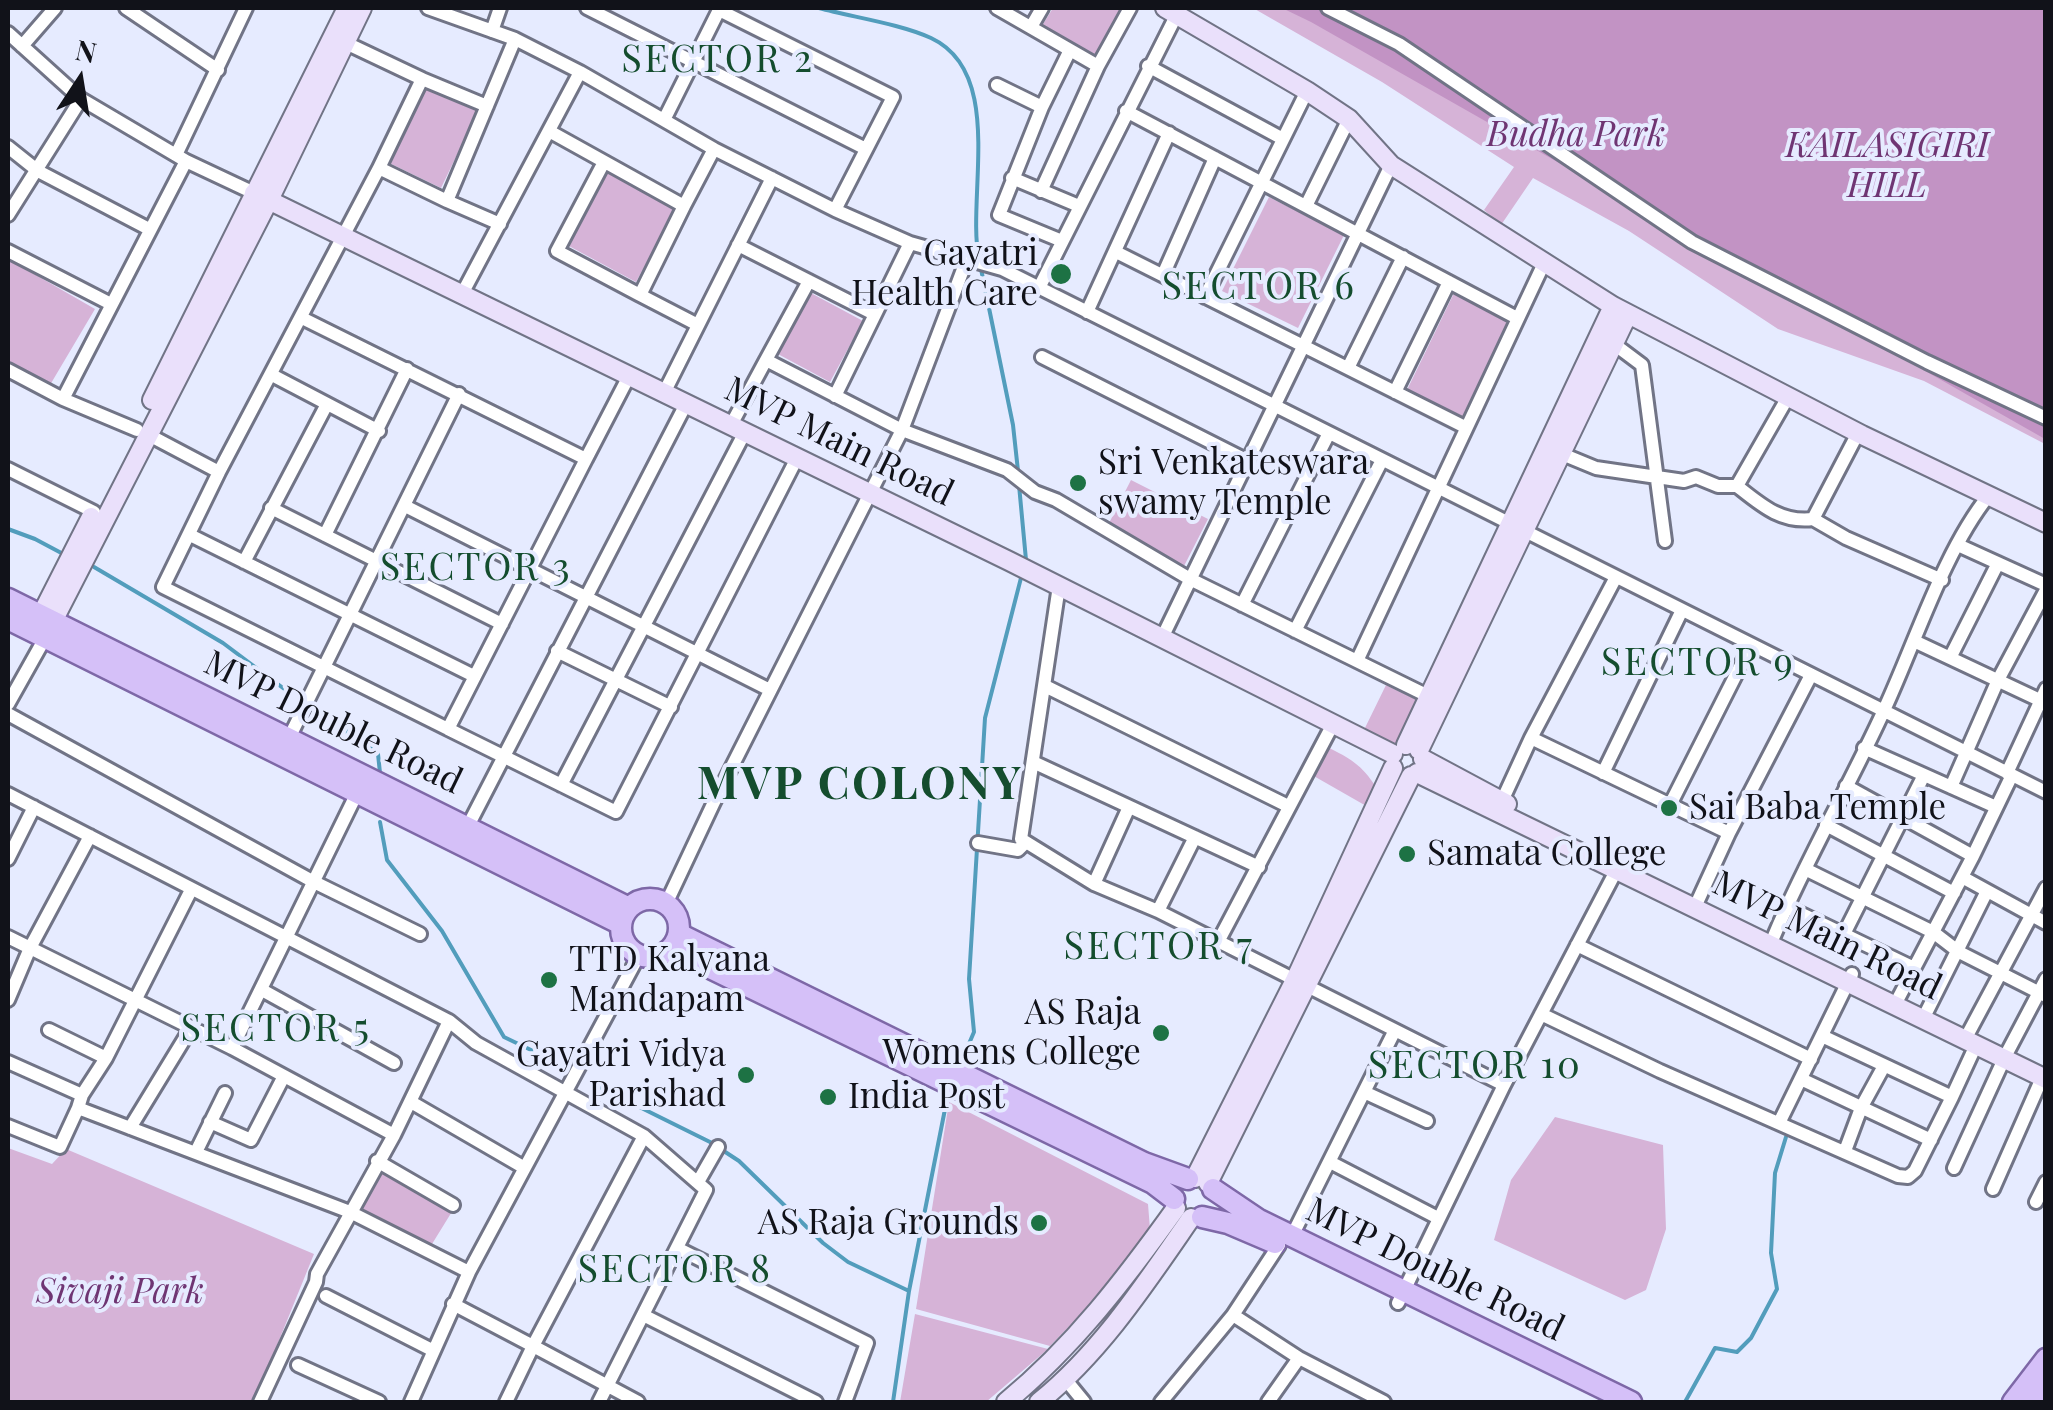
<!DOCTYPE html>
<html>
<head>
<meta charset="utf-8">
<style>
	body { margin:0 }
	#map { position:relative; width:2053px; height:1410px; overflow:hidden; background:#e6ebff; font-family:"Playfair Display",serif }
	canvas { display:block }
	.frame { position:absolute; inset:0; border:10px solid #111219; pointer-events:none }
	.north { position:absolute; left:30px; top:30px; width:100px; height:100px; -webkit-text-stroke:8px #e6ebff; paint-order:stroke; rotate:12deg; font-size:28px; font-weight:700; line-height:40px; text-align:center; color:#111219 }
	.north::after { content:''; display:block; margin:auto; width:35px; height:45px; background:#111219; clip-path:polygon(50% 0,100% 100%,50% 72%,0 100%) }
</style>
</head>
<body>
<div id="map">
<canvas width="2053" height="1410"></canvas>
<div class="frame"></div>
<div class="north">N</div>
</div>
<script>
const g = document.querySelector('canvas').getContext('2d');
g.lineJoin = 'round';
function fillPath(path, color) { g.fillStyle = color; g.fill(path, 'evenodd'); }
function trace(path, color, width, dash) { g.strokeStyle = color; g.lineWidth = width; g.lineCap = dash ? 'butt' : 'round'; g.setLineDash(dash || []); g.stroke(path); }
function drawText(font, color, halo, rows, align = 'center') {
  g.font = font + ' "Playfair Display",serif'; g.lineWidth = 8; g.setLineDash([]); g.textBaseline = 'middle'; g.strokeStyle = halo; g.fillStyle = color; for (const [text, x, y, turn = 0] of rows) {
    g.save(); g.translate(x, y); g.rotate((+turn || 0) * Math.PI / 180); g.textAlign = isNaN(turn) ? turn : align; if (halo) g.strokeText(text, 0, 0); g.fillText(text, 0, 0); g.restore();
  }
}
fillPath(new Path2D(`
	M1053,8H1127L1097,61L1040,29Z
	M1253,8H1358L2045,398V444L1924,381L1778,329L1629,231L1533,178L1501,225L1484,210L1514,167L1382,82Z
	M424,84L479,109L441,188L387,162Z
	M608,170L677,207L636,282L567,245Z
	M1269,197L1344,235L1298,328L1222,291Z
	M8,259L95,309L50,385L8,361Z
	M1456,289L1513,317L1464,417L1407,390Z
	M809,292L863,321L830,382L776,353Z
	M1131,480L1208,519L1183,568L1106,529Z
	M1386,685L1425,704L1402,751L1363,732Z
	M1327,747C1350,758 1362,765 1376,787L1368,807L1312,775Z
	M949,1102L1148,1204L1151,1242L1050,1346L916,1309Z
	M1555,1117L1663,1145L1666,1229L1646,1290L1625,1300L1494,1240L1511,1180Z
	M8,1148L52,1164L66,1149L314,1254L254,1402H8Z
	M383,1168L453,1210L432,1244L360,1212Z
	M915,1314L1048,1349L986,1402H900Z`), '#d6b3d7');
fillPath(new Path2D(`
	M1282,8H2045V439L1311,22Z`), '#c293c4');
trace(new Path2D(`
	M819,8C852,17 901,24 931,38C1006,73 966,196 979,260
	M981,269L1013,425L1018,471
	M1019,485L1026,560
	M8,529L35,539L67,556
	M94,567L223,643L291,694
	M318,711L378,754L380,773
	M380,822L387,860L442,931L504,1037L558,1063
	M959,1067L974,1032L969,979L985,718L1022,574
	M591,1083L710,1142L739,1161L823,1243L848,1262L909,1291
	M893,1402L909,1291L948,1094
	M1685,1402L1715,1348L1737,1352L1751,1338L1777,1289L1771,1253L1775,1173L1786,1137`), '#529dbc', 4);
const street = new Path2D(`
	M126,8L218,70
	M428,8L515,39L580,72L714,149L835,210L910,243L1002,269L2046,792
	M587,8L866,149
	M997,8L1098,66
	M1328,8L1399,44L1692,242L1927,362L2046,418
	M1031,27L1042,8
	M492,31L500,8
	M8,33L81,99
	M346,43L422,79L379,168
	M22,46L55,8
	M1148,66L1283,139
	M422,79L487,106
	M997,85L1042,107L999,215L1062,241
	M1042,107L1070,50
	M1126,111L1517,318
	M664,120L719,10L893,97L835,210
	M549,131L684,206L640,295L698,325
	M8,147L38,171L149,229
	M176,155L246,8
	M604,162L557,251L640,295
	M1012,178L1079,206
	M1041,191L1098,66L1130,8
	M447,201L500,224
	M684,206L714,149
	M1306,206L1349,119
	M8,215L81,99L186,161L254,193
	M738,245L874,314
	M8,251L111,304
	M1116,252L1465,427
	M967,259L902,430L1007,470L1035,492L1056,500L1190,579L1428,696
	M1163,275L1215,158
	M1039,288L1177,14
	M462,294L580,72
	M1205,297L1307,91
	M1087,312L1169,133
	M302,318L586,459L448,729L163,587L219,472L379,168L447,201L515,39
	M1610,341L1642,365L1665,541
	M1042,357L1248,461
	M766,360L809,281
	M1348,368L1403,257
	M8,370L63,399L137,430
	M272,375L379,431
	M1395,392L1449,282
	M664,393L772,178
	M835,396L910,243
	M1788,397L1737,486C1761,505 1781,523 1813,519
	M63,399L186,161
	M1858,433L1813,519L1846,538L1942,580
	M147,434L219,472
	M1562,454L1596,468L1684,481L1696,477L1718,486H1737
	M586,459L629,376
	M8,469L94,512
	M405,506L770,690
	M271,508L502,624
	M190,535L474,676
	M325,535L407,369
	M1958,545L2046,585
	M244,562L327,404
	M1059,586L1021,839L1094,884L1158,911L1504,1085
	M1242,605L1329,433
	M1295,631L1382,460
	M1162,638L1391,165
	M1914,641L2046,703
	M557,651L671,707
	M1950,658L1998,563
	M1357,661L1545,261
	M1045,686L1288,806
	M8,704L45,638
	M8,714L314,882L420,934
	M448,729L616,812L797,458
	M289,738L459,394
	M1531,738L1729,833
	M1864,748L1996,807
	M1033,762L1259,867
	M1603,773L1682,610
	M2007,773L2046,689
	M561,785L745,432
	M1846,786L1973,856L1899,997
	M1951,787L1998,680L2046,590
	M8,794L449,1021L394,1135L232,1048L358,791
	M1502,801L1531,738L1616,577
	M1670,805L1751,645
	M1826,825L1954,893
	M468,826L686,404
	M978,843L1018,850L1025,843
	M1973,856L2012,775
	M8,859L34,807
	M1805,869L1933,932L1959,952L2046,996
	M1962,877L2046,923
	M1094,884L1129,807
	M666,904L714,802L902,430L766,360L731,425
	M1695,907L1729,833L1811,675
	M1787,907L1914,968
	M1158,911L1195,837
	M1844,934L1924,775
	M1774,936C1807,858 1850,785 1885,708C1916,641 1944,551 1989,495
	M8,937L232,1048
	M1218,942L1333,724
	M1577,945L1811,1059
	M262,990L394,1063
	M8,1000L30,948L90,836
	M1927,1011L1987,891
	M1541,1014L1660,1071L1898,1176L1908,1177L1915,1171L1952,1097
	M449,1021L476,1043L644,1136L706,1190L599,1402
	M49,1030L106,1058
	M1969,1032L2046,888
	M1822,1036L1952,1097L1976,1045
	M2008,1051L2046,979
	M8,1062L82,1095L78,1108L350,1212L469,1272
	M1801,1079L1931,1140
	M1364,1092L1427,1121
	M82,1095L106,1058L191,890
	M411,1102L523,1167
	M1780,1121L1852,974
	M210,1122L251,1140L284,1076
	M8,1126L60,1147L78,1108
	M130,1128L191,1028
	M1845,1151L1861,1108L1884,1066
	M196,1152L225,1093
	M377,1161L453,1205
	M1330,1162L1438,1218
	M1954,1168L2004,1059
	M698,1182L718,1147
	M1993,1189L2042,1078
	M2036,1202L2046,1182
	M1292,1236L1394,1032
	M677,1248L867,1343L845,1402
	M326,1296L432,1350
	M1398,1303L1504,1085L1617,869
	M453,1304L533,1346L644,1136
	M1233,1315L1299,1358
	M645,1316L816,1402
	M298,1365L379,1402
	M1066,1380L1084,1402
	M260,1402L316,1282L317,1274L394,1135
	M411,1402L469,1272L639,955
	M506,1402L533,1346L638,1402
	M1161,1402L1233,1315L1279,1245
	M1268,1402L1299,1358L1384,1402`);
const secondary = new Path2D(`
	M1165,8L1307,91L1349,119L1391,165L1613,306L1862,435L2046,523
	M254,193L1009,561L1393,754
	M152,400L347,8
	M35,627L91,517
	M47,633L269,200L362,8
	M1406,745L1613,306
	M1419,750L1628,314
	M1423,759L1507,804
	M1417,773L2046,1079
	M1195,1178L1295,980L1393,768
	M1208,1183L1411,776
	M1006,1402C1074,1346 1125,1279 1176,1208
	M1039,1402C1101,1352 1146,1283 1191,1218`);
const primary = new Path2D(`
	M8,599L629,908
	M8,619L621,924
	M621 928a29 29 0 1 1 58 0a29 29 0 1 1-58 0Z
	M679,934L1144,1163L1188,1179
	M671,949L1153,1183L1174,1199
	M1213,1189L1259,1220L1631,1402
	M1202,1217L1228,1223L1275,1243
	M2013,1402L2046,1359
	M2030,1402L2046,1383`);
trace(street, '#717486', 18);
trace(secondary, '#717486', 22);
trace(primary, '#7e68a7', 25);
trace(street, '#fff', 12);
trace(secondary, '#eae0fb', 18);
trace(primary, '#d5c0f8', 20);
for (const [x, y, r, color] of [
	[1061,274,12,"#1d7244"],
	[1078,483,10,"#1d7244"],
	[1669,808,10,"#1d7244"],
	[1407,854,10,"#1d7244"],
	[549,980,10,"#1d7244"],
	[1161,1033,10,"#1d7244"],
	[746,1075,10,"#1d7244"],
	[828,1097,10,"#1d7244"],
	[1039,1223,10,"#1d7244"]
]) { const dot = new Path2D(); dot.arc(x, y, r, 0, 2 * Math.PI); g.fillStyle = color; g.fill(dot); trace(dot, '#e6ebff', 4); }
drawText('italic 35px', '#6f3573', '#e6ebff', [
	["Budha Park",1576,135],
	["KAILASIGIRI",1887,146],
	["HILL",1887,186],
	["Sivaji Park",120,1292]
]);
drawText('35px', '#111219', '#e6ebff', [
	["Gayatri",1038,254,"right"],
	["Health Care",1038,294,"right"],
	["Sri Venkateswara",1098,463],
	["swamy Temple",1098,503],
	["Sai Baba Temple",1689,808],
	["Samata College",1427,854],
	["TTD Kalyana",569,960],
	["Mandapam",569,1000],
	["AS Raja",1141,1013,"right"],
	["Womens College",1141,1053,"right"],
	["Gayatri Vidya",726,1055,"right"],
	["Parishad",726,1095,"right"],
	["India Post",848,1097],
	["AS Raja Grounds",1019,1223,"right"]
], 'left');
drawText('35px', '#111219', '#e6ebff', [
	["MVP Main Road",839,442,26],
	["MVP Double Road",333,723,26],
	["MVP Main Road",1827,936,26],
	["MVP Double Road",1435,1270,26]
]);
g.letterSpacing = '2.5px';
drawText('38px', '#144d2e', '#e6ebff', [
	["SECTOR 2",718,60],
	["SECTOR 6",1259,287],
	["SECTOR 3",476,568],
	["SECTOR 9",1698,663],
	["SECTOR 7",1159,947],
	["SECTOR 5",276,1029],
	["SECTOR 10",1475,1066],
	["SECTOR 8",675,1270]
]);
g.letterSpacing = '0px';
g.letterSpacing = '2.5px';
drawText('bold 45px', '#144d2e', '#e6ebff', [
	["MVP COLONY",860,785]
]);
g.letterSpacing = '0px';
</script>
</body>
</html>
